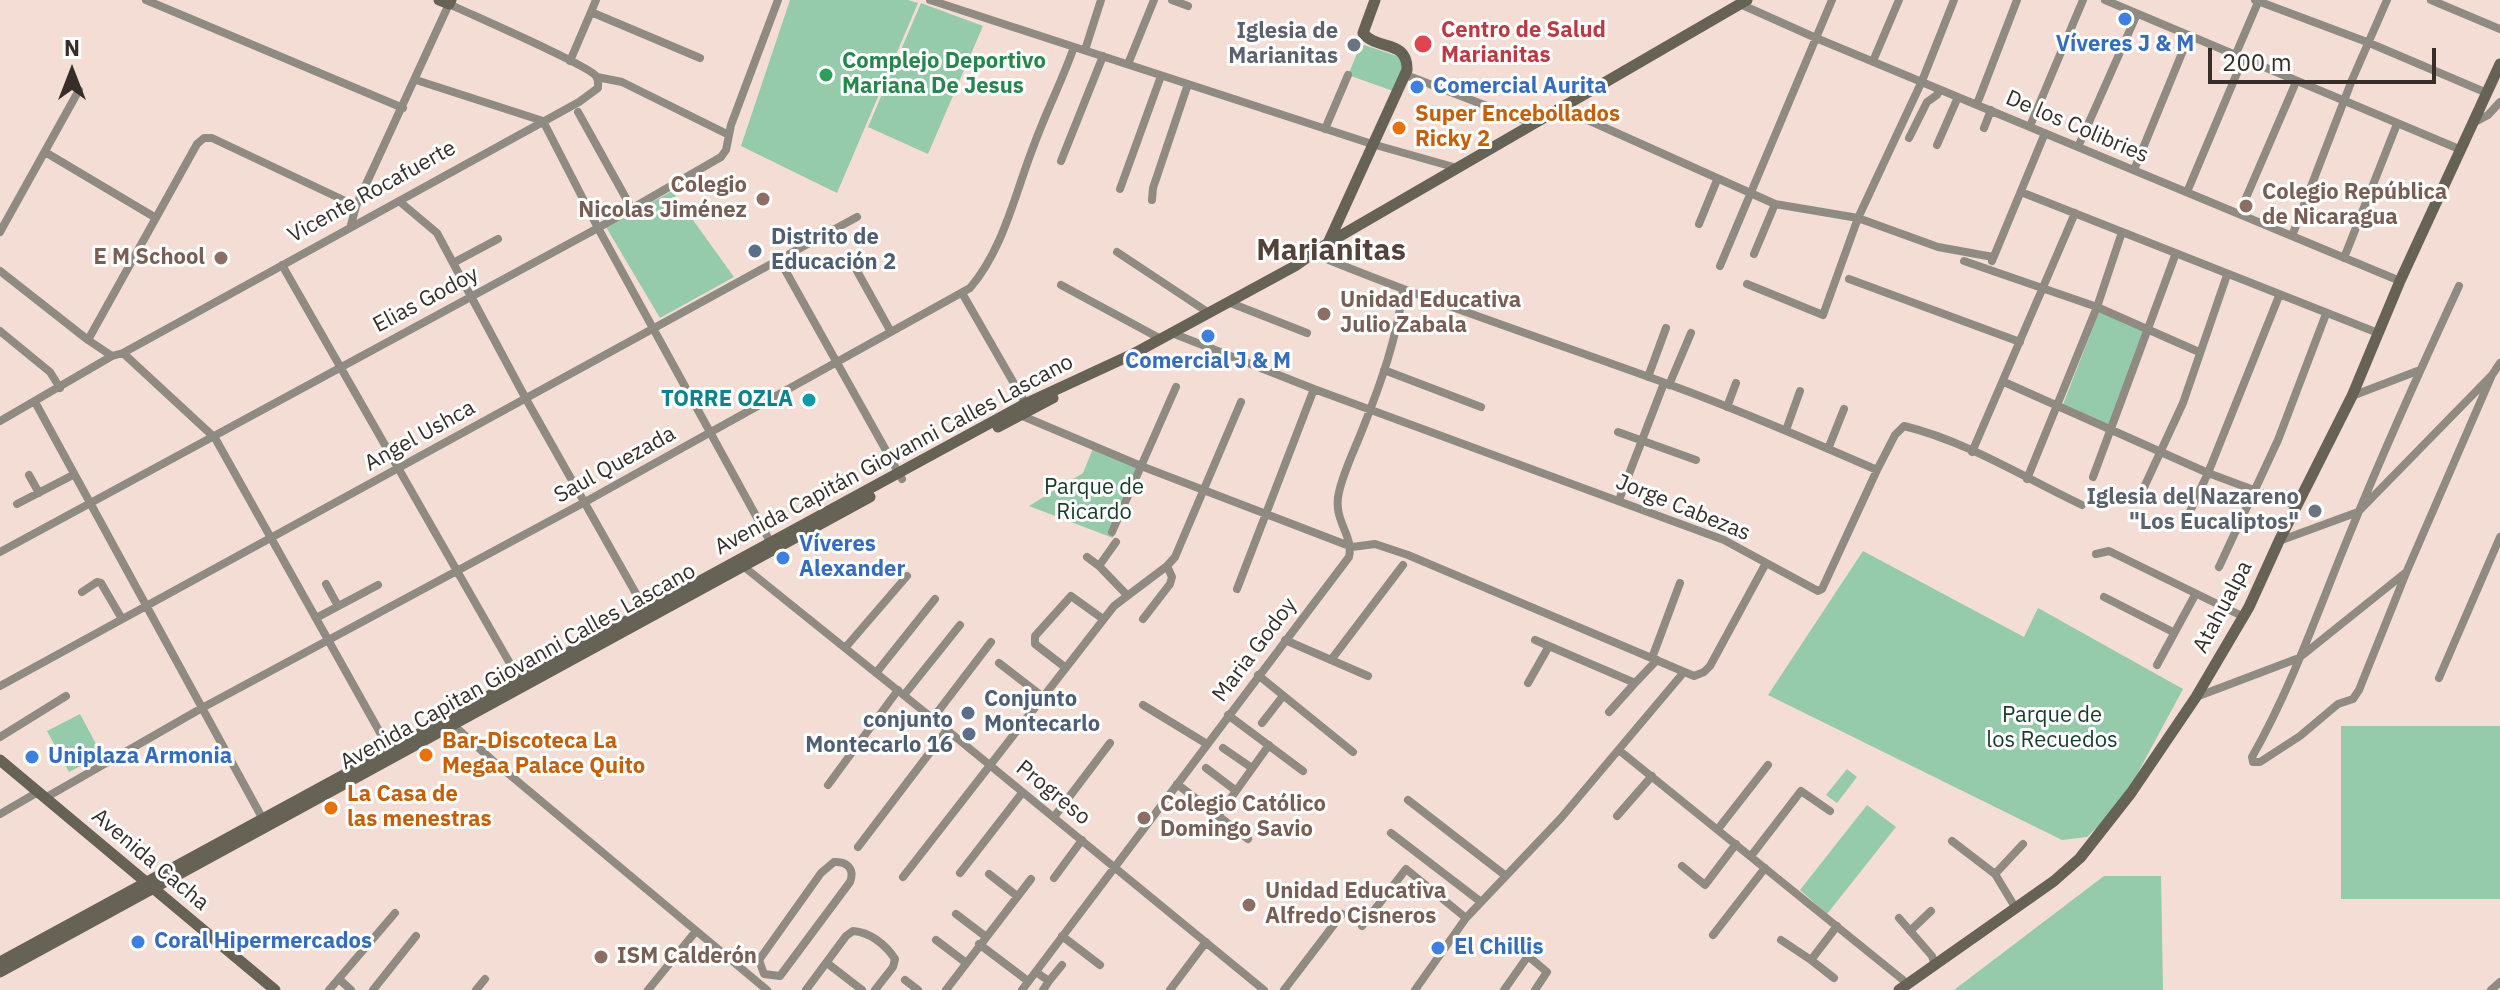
<!DOCTYPE html>
<html>
<head>
<meta charset="utf-8">
<style>
	body { margin:0 }
	#map { position:relative; width:2500px; height:990px; overflow:hidden; background:#f4ddd4; font-family:"IBM Plex Sans",sans-serif }
	canvas { display:block }
	.north { position:absolute; left:32px; top:32px; width:80px; height:80px; -webkit-text-stroke:6px #fff; paint-order:stroke; rotate:0deg; font-size:22px; font-weight:700; line-height:32px; text-align:center; color:#372e2a }
	.north::after { content:''; display:block; margin:auto; width:28px; height:36px; background:#372e2a; clip-path:polygon(50% 0,100% 100%,50% 72%,0 100%) }
	.scale { position:absolute; left:2208px; top:48px; width:228px; height:36px; box-sizing:border-box; border:4px solid #372e2a; border-top:0; padding-left:10px; font-size:24px; line-height:28px; white-space:nowrap; color:#372e2a; -webkit-text-stroke:6px #fff; paint-order:stroke }
</style>
</head>
<body>
<div id="map">
<canvas width="2500" height="990"></canvas>
<div class="north">N</div>
<div class="scale">200 m</div>
</div>
<script>
const g = document.querySelector('canvas').getContext('2d');
g.lineJoin = 'round';
function fillPath(path, color) { g.fillStyle = color; g.fill(path, 'evenodd'); }
function trace(path, color, width, dash) { g.strokeStyle = color; g.lineWidth = width; g.lineCap = dash ? 'butt' : 'round'; g.setLineDash(dash || []); g.stroke(path); }
function drawText(font, color, halo, rows, align = 'center') {
  g.font = font + ' "IBM Plex Sans",sans-serif'; g.lineWidth = 6; g.setLineDash([]); g.textBaseline = 'middle'; g.strokeStyle = halo; g.fillStyle = color; for (const [text, x, y, turn = 0] of rows) {
    g.save(); g.translate(x, y); g.rotate((+turn || 0) * Math.PI / 180); g.textAlign = isNaN(turn) ? turn : align; if (halo) g.strokeText(text, 0, 0); g.fillText(text, 0, 0); g.restore();
  }
}
fillPath(new Path2D(`
	M790,0H908L918,3L837,193L741,146Z
	M921,3L983,26L928,154L868,127Z
	M1361,44L1400,57L1405,65L1396,92L1348,75Z
	M672,191L734,277L660,318L606,227Z
	M2099,312L2144,330L2110,426L2062,407Z
	M1094,446L1141,466L1113,538L1029,506L1083,473Z
	M1863,551L2024,637L2038,608L2183,689L2121,804L2087,837L2062,840L1768,695Z
	M80,714L102,755L69,772L47,731Z
	M2341,726H2500V899H2341Z
	M1847,769L1857,777L1837,803L1826,795Z
	M1867,805L1896,827L1827,914L1800,890Z
	M2104,876H2161L2163,990H1954Z`), '#95caaa');
trace(new Path2D(`
	M146,0L403,108
	M596,0L591,12L700,58
	M930,0L1372,144L1457,168
	M1172,0L1188,6
	M2105,0L2459,149
	M2255,0L2367,42L2487,93
	M2431,0L2500,29
	M1740,4L1816,38L2400,281
	M1085,50L1101,0
	M2235,56L2259,0
	M570,61L591,12
	M1873,61L1899,0
	M1128,64L1154,0
	M1406,75L1534,124
	M597,77L622,82L729,135
	M416,80L543,121L598,228L772,545
	M1977,104L2017,0
	M1561,108L1775,204L1858,218L1938,247L1993,257
	M578,112L632,209
	M2475,122L2488,115L2500,102
	M2030,126L2083,0
	M1984,128L1991,110
	M1325,129L1348,75
	M1909,138L1927,102L1937,95L1939,89
	M1937,145L1958,97
	M2078,147L2137,14
	M45,152L156,218
	M1061,161L1103,56
	M2134,170L2189,36
	M1120,189L1161,76
	M2021,192L2378,333
	M2187,192L2243,59
	M1152,200L1153,188L1188,84
	M399,201L437,233L526,399L647,613
	M2239,214L2296,82
	M1699,224L1717,180
	M0,232L79,90
	M2292,236L2352,80L2387,0
	M1117,252L1209,313
	M1314,254C1431,302 1550,341 1668,384C1739,410 1808,440 1877,470
	M1754,254L1775,204
	M2344,258L2397,124
	M780,261L902,479
	M1964,261L2097,307L2199,352
	M1992,261L2045,133
	M852,262L891,332
	M453,263L498,239
	M282,265L520,681
	M1720,266L1832,0
	M0,271L88,340L112,356
	M1849,279L2020,342
	M1747,284L1823,315L1858,218L1922,81L1954,0
	M1061,285L1161,339
	M2459,286C2421,368 2384,450 2350,533C2319,608 2292,687 2252,757L2253,762H2260L2300,736L2338,704L2353,699L2359,690L2406,573L2492,375
	M962,293L1027,406
	M1228,302L1307,333
	M0,331L50,372L60,388
	M1172,333L1314,389L1724,540L1818,591L1822,589L1877,470L1895,435L1904,426C1966,441 2025,478 2082,505
	M88,340L197,144L204,138H212L356,206
	M123,353L215,438L392,754
	M1384,370L1481,407
	M1648,377L1666,328
	M2004,382L2208,473L2297,506
	M1669,385L1691,333
	M2352,396L2420,370
	M35,402L265,823
	M1727,407L1736,383
	M1020,415L1141,466L1352,547
	M0,421L112,356L123,353L579,102L598,88C598,83 599,81 596,76C588,65 470,14 449,4L356,206L351,225
	M1786,430L1800,391
	M1618,432L1696,460
	M1828,449L1844,409
	M1972,452L2075,213
	M29,475L39,493
	M2093,477L2176,253
	M2027,479L2097,307L2122,232
	M2140,496L2183,403L2227,275
	M1619,500L1664,383
	M17,504L73,475
	M2186,520L2208,473L2279,296
	M1112,532L1176,387
	M2279,541L2358,512L2492,375L2500,363
	M1352,547L1375,544L1408,555L1694,676L1704,672L1710,666L1766,563
	M0,552L598,228L721,157L726,150L731,125L778,0
	M2096,554L2109,551L2244,617
	M1087,557L1099,566L1126,594
	M743,566L947,730L1264,990
	M1099,566L1116,542
	M2219,567L2278,440L2326,314
	M326,584L338,606
	M1237,589L1314,389
	M82,592L97,582L101,583L122,619
	M2104,597L2173,632
	M316,618L378,585
	M1143,619L1170,584L1172,577L1167,566
	M1285,640L1368,676
	M1535,640L1635,683L1657,660
	M845,648L907,576
	M1652,658L1680,583
	M1331,660L1403,565
	M999,663L1043,697
	M2157,665L2195,595
	M1066,668L1035,644V636L1071,596L1103,619
	M876,673L935,599
	M1258,675L1353,752
	M2439,678L2500,537
	M1528,683L1549,646
	M0,686L857,217
	M904,695L960,625
	M2196,697L2299,658L2405,573
	M1143,705L1207,744
	M1609,712L1635,683
	M1228,715L1303,771
	M933,718L991,642
	M450,722L492,760L767,990
	M1262,723L1283,696
	M0,737L66,696
	M1223,748L1252,768
	M1620,751L1908,984
	M1206,768L1235,790
	M1177,784L1248,839
	M828,785L898,690
	M45,798L202,708L585,502L970,288C1004,248 1015,193 1034,145C1046,112 1062,81 1074,47
	M1408,800L1506,876
	M0,814L38,792
	M1218,816L1269,745
	M1617,816L1652,776
	M1054,817L1110,743
	M1718,829L1768,765
	M1391,833L1481,902
	M1952,841L1995,874L2015,907
	M858,847L947,730
	M1751,856L1801,791L1830,811
	M834,862C847,861 855,869 850,882L780,976L764,974L759,960L821,873Z
	M1682,866L1705,885L1736,844
	M960,873L1022,793
	M989,874L1017,896
	M1995,874L2023,844
	M903,877L1114,606L1167,566L1175,557L1241,402
	M1054,878L1082,840
	M956,914L985,936
	M1899,918L1932,956L1935,965
	M1362,926L1406,869L1466,918
	M1910,931L1931,911
	M1713,935L1765,868
	M1062,936L1100,965
	M936,940L965,962
	M1781,940L1811,960
	M979,944L1028,981
	M827,963L862,990
	M1036,972L1049,981L1043,990
	M1834,978L1811,960L1837,926
	M339,979L351,990
	M905,980L918,990
	M1049,981L1062,965
	M329,990L395,913
	M373,990L416,936
	M476,990L485,979
	M648,990L696,931
	M806,990L846,936L853,931C870,932 886,945 895,959L893,967L875,990
	M946,990L1031,879
	M1022,990L1349,557C1354,534 1332,521 1339,492C1344,470 1355,449 1363,428C1381,383 1397,338 1403,290
	M1170,990L1206,942
	M1284,990L1342,914
	M1415,990L1466,918L1561,818L1684,672
	M1504,990L1528,956L1547,972L1535,990
	M2491,990L2500,982`), '#8f8b83', 8);
trace(new Path2D(`
	M439,0L449,4L451,0
	M1329,241L1407,70C1408,39 1377,51 1363,33L1375,0
	M998,427L1053,398
	M0,760L275,990
	M0,962L1025,404L1133,354L1295,266L1328,243L1747,0
	M0,972L870,497
	M1899,990L2054,881L2080,858L2131,793L2196,697L2249,607L2279,541L2352,396L2400,281L2500,64`), '#676256', 11);
for (const [x, y, r, color] of [
	[2125,19,8,"#3f7fe0"],
	[1423,44,10,"#e0444e"],
	[1354,45,8,"#6b7280"],
	[826,75,8,"#2e9e5b"],
	[1417,87,8,"#3f7fe0"],
	[1399,128,8,"#e8710a"],
	[763,199,8,"#8d6e63"],
	[2246,206,8,"#8d6e63"],
	[755,251,8,"#5c6f8a"],
	[221,258,8,"#8d6e63"],
	[1324,314,8,"#8d6e63"],
	[1208,336,8,"#3f7fe0"],
	[809,400,8,"#0f9aa8"],
	[2315,511,8,"#6b7280"],
	[783,558,8,"#3f7fe0"],
	[968,713,8,"#5c6f8a"],
	[969,734,8,"#5c6f8a"],
	[426,755,8,"#e8710a"],
	[32,757,8,"#3f7fe0"],
	[331,808,8,"#e8710a"],
	[1144,818,8,"#8d6e63"],
	[1249,905,8,"#8d6e63"],
	[138,942,8,"#3f7fe0"],
	[1438,948,8,"#3f7fe0"],
	[601,957,8,"#8d6e63"]
]) { const dot = new Path2D(); dot.arc(x, y, r, 0, 2 * Math.PI); g.fillStyle = color; g.fill(dot); trace(dot, '#fff', 3); }
drawText('bold 22px', '#be3a42', '#fff', [
	["Centro de Salud",1441,31],
	["Marianitas",1441,56]
], 'left');
drawText('bold 22px', '#5b616d', '#fff', [
	["Iglesia de",1338,32],
	["Marianitas",1338,57],
	["Iglesia del Nazareno",2299,498],
	["\"Los Eucaliptos\"",2299,523]
], 'right');
drawText('bold 22px', '#366cbe', '#fff', [
	["Víveres J & M",2125,45,"center"],
	["Comercial Aurita",1433,87],
	["Comercial J & M",1208,362,"center"],
	["Víveres",799,545],
	["Alexander",799,570],
	["Uniplaza Armonia",48,757],
	["Coral Hipermercados",154,942],
	["El Chillis",1454,948]
], 'left');
drawText('bold 22px', '#27864d', '#fff', [
	["Complejo Deportivo",842,62],
	["Mariana De Jesus",842,87]
], 'left');
drawText('bold 22px', '#c56008', '#fff', [
	["Super Encebollados",1415,115],
	["Ricky 2",1415,140],
	["Bar-Discoteca La",442,742],
	["Megaa Palace Quito",442,767],
	["La Casa de",347,795],
	["las menestras",347,820]
], 'left');
drawText('22px', '#372e2a', '#fff', [
	["De los Colibries",2077,127,23],
	["Vicente Rocafuerte",372,192,-29],
	["Elias Godoy",426,300,-28],
	["Angel Ushca",420,436,-29],
	["Avenida Capitán Giovanni Calles Lascano",894,455,-28],
	["Saul Quezada",615,465,-29],
	["Jorge Cabezas",1683,508,22],
	["Atahualpa",2223,607,-62],
	["Maria Godoy",1255,650,-53],
	["Avenida Capitan Giovanni Calles Lascano",518,667,-29],
	["Progreso",1053,793,39],
	["Avenida Cacha",150,860,40]
]);
drawText('bold 22px', '#785e54', '#fff', [
	["Colegio",747,186,"right"],
	["Nicolas Jiménez",747,211,"right"],
	["Colegio República",2262,193],
	["de Nicaragua",2262,218],
	["E M School",205,258,"right"],
	["Unidad Educativa",1340,301],
	["Julio Zabala",1340,326],
	["Colegio Católico",1160,805],
	["Domingo Savio",1160,830],
	["Unidad Educativa",1265,892],
	["Alfredo Cisneros",1265,917],
	["ISM Calderón",617,957]
], 'left');
drawText('bold 22px', '#4e5e75', '#fff', [
	["Distrito de",771,238],
	["Educación 2",771,263],
	["Conjunto",984,700],
	["Montecarlo",984,725],
	["conjunto",953,721,"right"],
	["Montecarlo 16",953,746,"right"]
], 'left');
drawText('bold 22px', '#0d838f', '#fff', [
	["TORRE OZLA",793,400]
], 'right');
drawText('22px', '#153c28', '#fff', [
	["Parque de",1094,488],
	["Ricardo",1094,513],
	["Parque de",2052,716],
	["los Recuedos",2052,741]
]);
drawText('bold 30px', '#54413a', '#fff', [
	["Marianitas",1331,251]
]);
</script>
</body>
</html>
